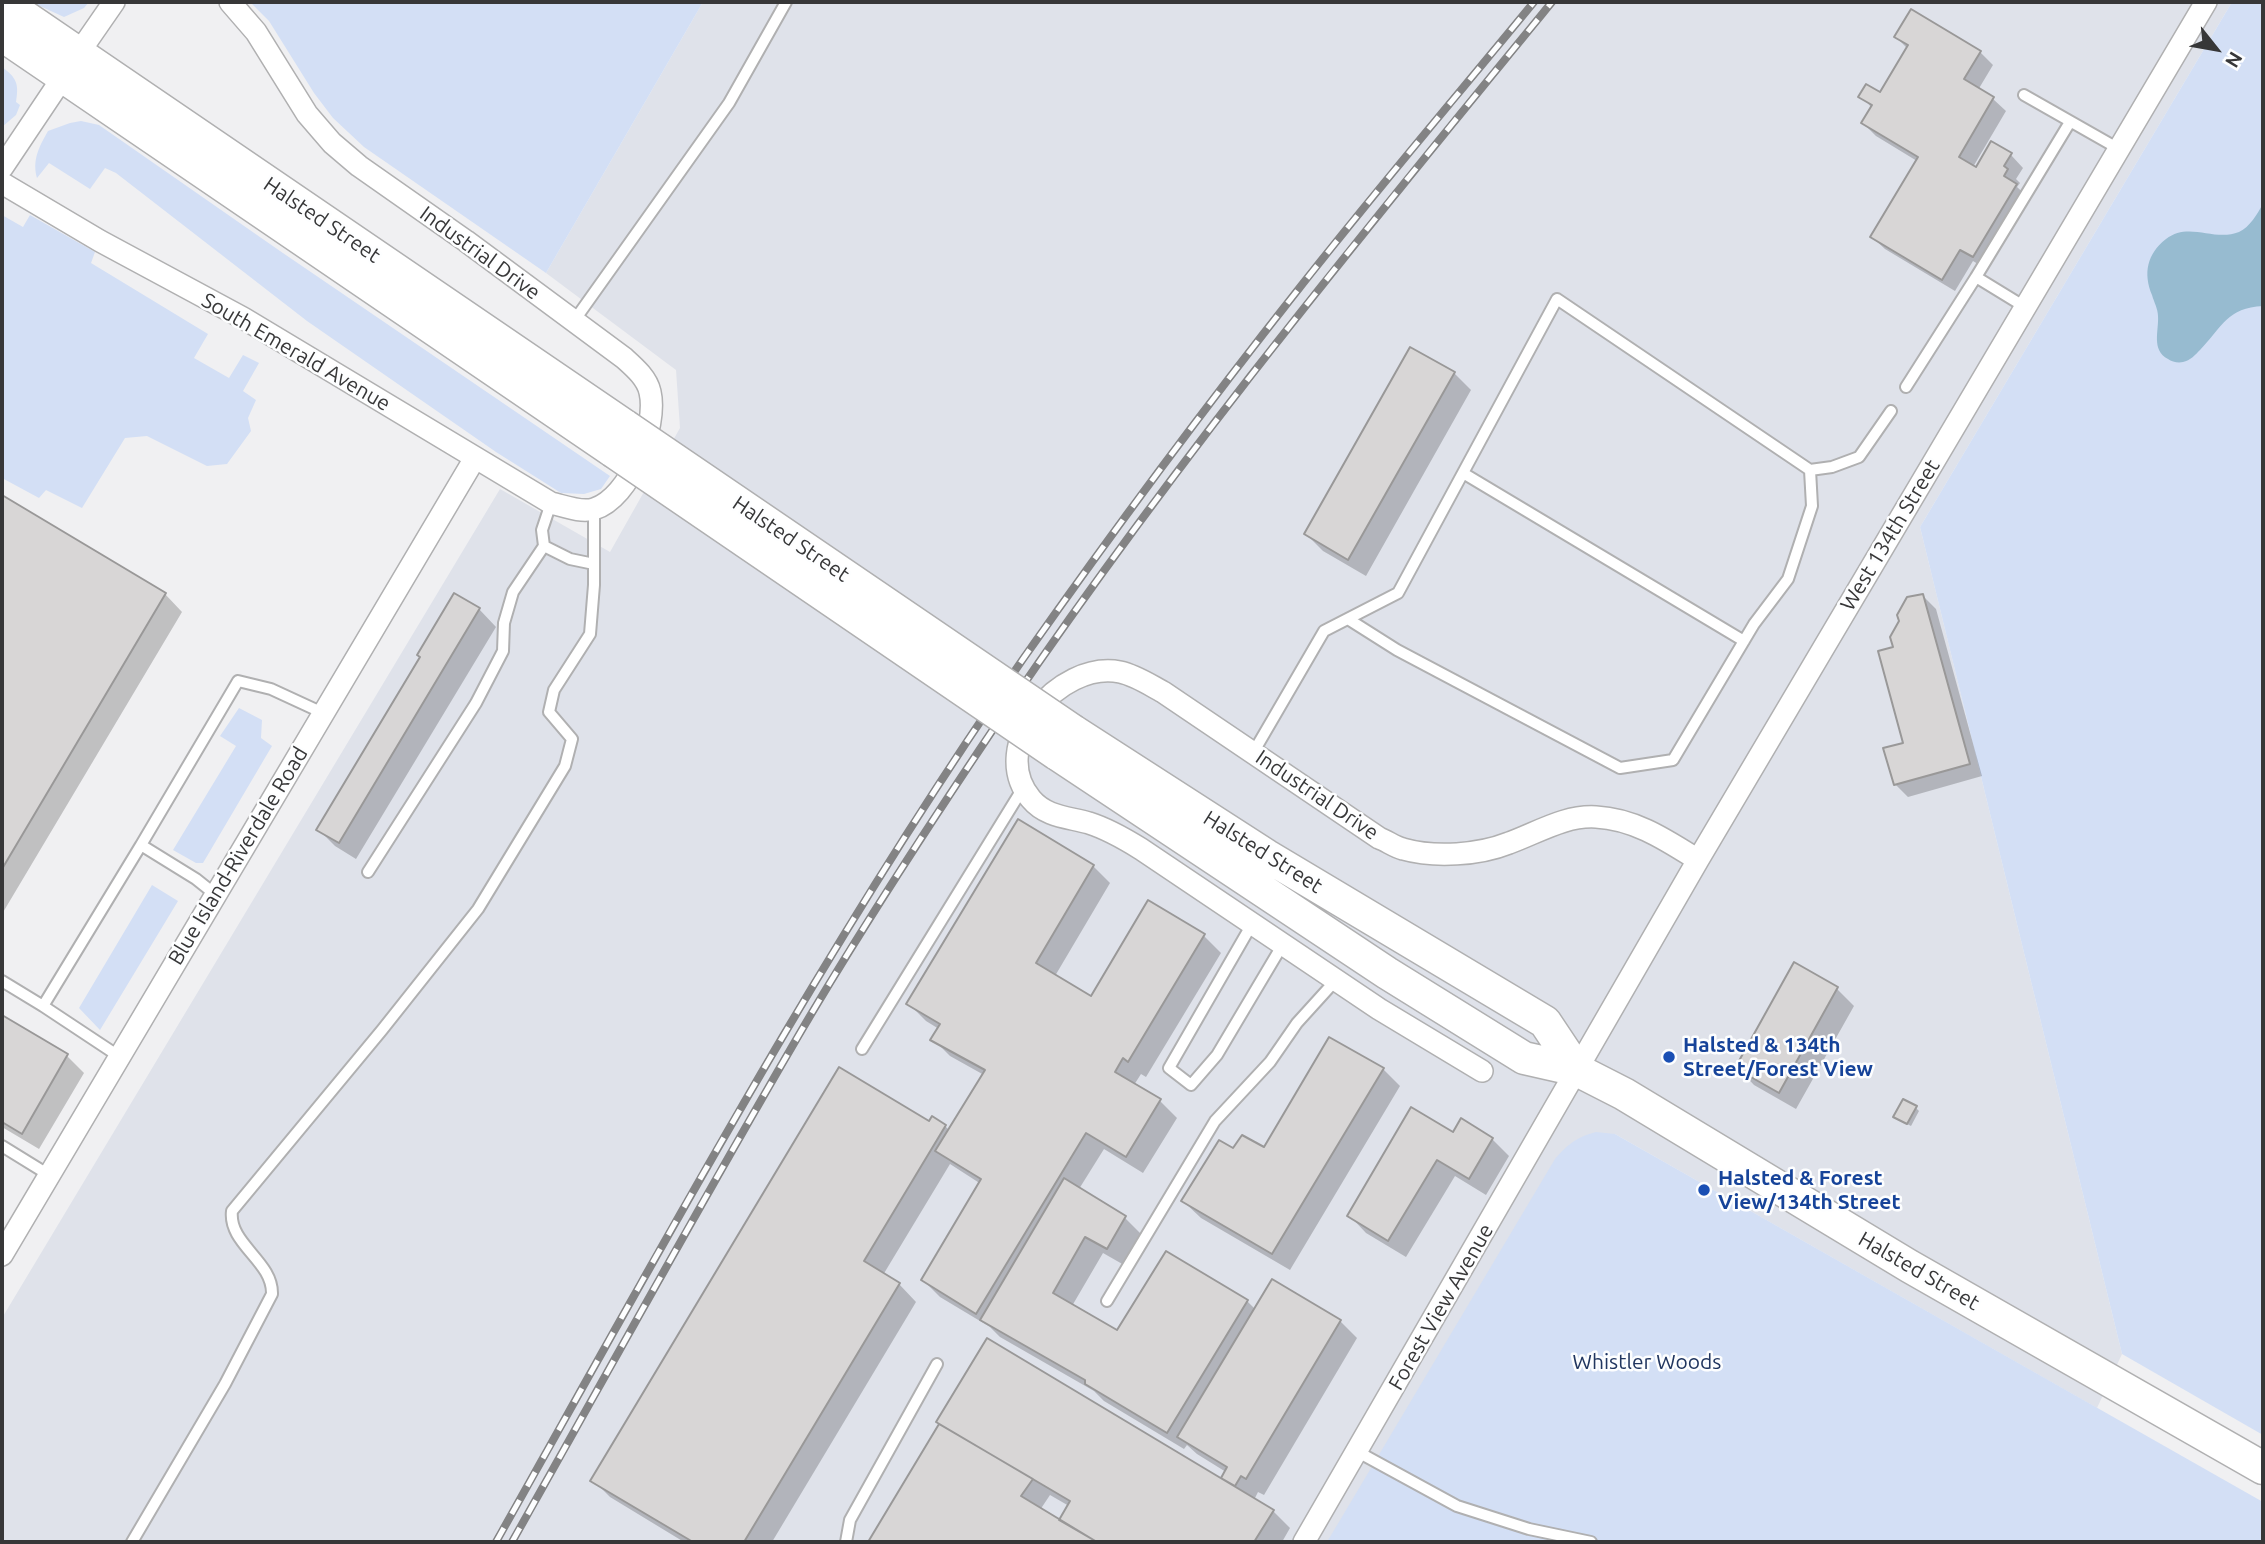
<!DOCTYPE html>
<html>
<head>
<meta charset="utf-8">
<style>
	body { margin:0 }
	#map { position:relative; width:2265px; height:1544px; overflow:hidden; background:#f0f0f2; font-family:Ubuntu,sans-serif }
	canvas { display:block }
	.frame { position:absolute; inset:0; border:4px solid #373738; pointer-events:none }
	.north { position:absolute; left:2181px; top:14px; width:70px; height:70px; -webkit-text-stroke:5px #fdfeff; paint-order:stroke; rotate:121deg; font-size:19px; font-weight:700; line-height:28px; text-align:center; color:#373738 }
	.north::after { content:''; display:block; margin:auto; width:24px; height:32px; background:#373738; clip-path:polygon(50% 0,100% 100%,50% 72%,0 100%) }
</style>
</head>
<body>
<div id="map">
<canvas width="2265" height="1544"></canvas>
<div class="frame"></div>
<div class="north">N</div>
</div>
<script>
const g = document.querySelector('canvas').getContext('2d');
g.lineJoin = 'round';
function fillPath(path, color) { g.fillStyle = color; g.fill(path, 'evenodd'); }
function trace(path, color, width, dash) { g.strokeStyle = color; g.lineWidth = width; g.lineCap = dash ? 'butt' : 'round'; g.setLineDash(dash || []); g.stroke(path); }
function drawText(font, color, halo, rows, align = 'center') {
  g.font = font + ' Ubuntu,sans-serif'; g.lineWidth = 5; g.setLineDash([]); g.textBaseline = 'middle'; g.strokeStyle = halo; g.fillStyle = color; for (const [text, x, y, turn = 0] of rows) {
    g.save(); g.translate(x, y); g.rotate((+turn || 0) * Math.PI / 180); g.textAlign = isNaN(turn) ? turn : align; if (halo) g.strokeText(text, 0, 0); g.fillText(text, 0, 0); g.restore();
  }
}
fillPath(new Path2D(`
	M703,2H2232L1920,527L2122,1354L2097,1408L1615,1134L1328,1542H2V1318L500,489L610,552L680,428L676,370L546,273Z`), '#dfe2ea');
fillPath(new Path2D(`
	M31,2H89L84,8L64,17Z
	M250,2H703L546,273L364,147L333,118L314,93L269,21Z
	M2232,2H2263V1435L2122,1354L1920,527Z
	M2,67C17,78 19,84 16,102L20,105L16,115L2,127Z
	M81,121L99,125L280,251L610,476L601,489L584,494L561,493L496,452L307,321L116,173L105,168L90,189L49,163L37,178C32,160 39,147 48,131L70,123Z
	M2,215L23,227L30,215L95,252L91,263L208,334L194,358L229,378L243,355L259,363L243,391L256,400L248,418L251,431L227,464L207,466L147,436L125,438L82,508L46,490L39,498L2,478Z
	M239,708L262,720L261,738L272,746L203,863H196L173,850L236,746L220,736Z
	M152,885L178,901L100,1030L79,1008Z
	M1596,1132L1615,1134L2263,1502V1542H1327L1555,1159C1568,1144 1577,1137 1596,1132Z`), '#d3dff5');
fillPath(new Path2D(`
	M2263,204V306C2227,308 2223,326 2200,350C2196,354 2190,361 2183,362C2178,363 2172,362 2168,359C2151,350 2159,331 2158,316C2158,309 2154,302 2152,295C2143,273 2147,254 2166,239C2189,221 2214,242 2239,232C2250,227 2257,214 2263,204Z`), '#97bbd0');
fillPath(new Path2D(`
	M1896,37L1980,52L1993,65L1978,90L1993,99L2006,111L1973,167L1977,169L2011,155L2023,168L2016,179L2020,183L2017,187L2029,198L1986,269L1973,261L1955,291L1885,249L1872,237L1917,161L1876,136L1863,123L1872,108L1861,96L1880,94L1908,49Z
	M1454,373L1471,390L1366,576L1323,551L1306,534Z
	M2,497L165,594L182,612L2,914Z
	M1923,596L1936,609L1982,776L1908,797L1895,784L1905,744L1895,648L1901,621Z
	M479,609L496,627L356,859L335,846L318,829Z
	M1093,866L1110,883L1055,976L1091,999L1204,936L1221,953L1146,1077L1141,1074L1134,1085L1160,1101L1177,1118L1143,1173L1104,1149L1079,1189L1125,1218L1142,1235L1124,1265L1103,1253L1072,1306L1118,1332L1247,1301L1256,1310L1340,1321L1357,1338L1264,1495L1258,1492L1254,1500L1273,1511L1290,1528L1282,1542H870L941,1425L938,1422L1222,1480L1226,1472L1197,1454L1187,1445L1184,1449L1104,1401L1094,1391L1000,1337L990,1327L940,1297L923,1280L981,1184L950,1164L883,1275L899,1284L916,1302L772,1542H684L610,1497L593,1480L929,1123L945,1126L950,1131L984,1075L950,1056L933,1039L939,1029L926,1021L909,1004ZM1050,1495L1069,1506L1060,1522L1040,1510Z
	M1837,989L1854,1006L1796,1109L1754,1085L1737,1067Z
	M2,1017L67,1056L84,1073L39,1149L2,1127Z
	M1383,1069L1400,1086L1290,1270L1201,1218L1183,1201L1233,1150H1265Z
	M1916,1108L1919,1111L1911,1126L1899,1120Z
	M1453,1134L1492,1139L1509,1156L1486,1195L1455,1176L1406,1257L1366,1233L1349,1215Z`), '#0003');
const building = new Path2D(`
	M1911,9L1981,51L1964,79L1994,97L1959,157L1976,167L1991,141L2012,153L2004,166L2008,169L2004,176L2017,184L1973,257L1960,250L1942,280L1870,237L1918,157L1861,123L1872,105L1858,97L1866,84L1880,92L1908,45L1894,37Z
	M1410,347L1455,372L1348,560L1304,534Z
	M2,495L166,593L2,869Z
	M454,593L480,608L339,843L316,830L420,657L417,655Z
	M1923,594L1970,764L1894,785L1883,748L1903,743L1878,651L1893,647L1890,637L1899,621L1897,615L1907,597Z
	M1018,819L1094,865L1036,963L1091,996L1148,900L1205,934L1128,1062L1123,1058L1115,1072L1161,1099L1126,1157L1086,1133L976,1314L921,1280L981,1179L935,1151L985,1070L930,1040L940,1024L906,1004Z
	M1794,962L1838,987L1779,1093L1735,1068Z
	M2,1015L68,1054L22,1134L2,1122Z
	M1329,1037L1384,1068L1272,1254L1181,1201L1219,1140L1233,1148L1242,1135L1264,1147Z
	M839,1067L929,1121L932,1116L946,1125L864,1261L900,1283L744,1542H693L590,1481Z
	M1903,1099L1917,1106L1907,1124L1893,1117Z
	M1411,1107L1453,1132L1461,1118L1493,1138L1469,1179L1437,1160L1388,1241L1347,1216Z
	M1064,1178L1126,1216L1107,1249L1085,1237L1053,1293L1117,1330L1166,1251L1248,1300L1167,1433L1085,1384V1380L980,1320Z
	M1272,1279L1341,1320L1246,1479L1241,1476L1235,1486L1221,1478L1227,1467L1177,1437Z
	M987,1338L1274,1510L1254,1542H1097L1059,1520L1070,1501L936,1422Z
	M939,1424L1033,1479L1021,1496L1097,1542H868Z`);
fillPath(building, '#d8d6d6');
trace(building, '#999898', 2);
const service = new Path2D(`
	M2024,95L2119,149
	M1976,277L2070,122
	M574,321L729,103L786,2
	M1906,387L1976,277L2025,307
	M1810,470L1832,467L1859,457L1891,411
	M1463,473L1744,641
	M544,546L542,530L551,503
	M1253,753L1324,631L1398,593L1557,299L1810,470L1812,506L1788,579L1754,624L1673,760L1620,768L1397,650L1348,619
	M141,845L238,681L271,689L323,713
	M368,872L476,703L503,651L504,623L513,592L544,546L570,559L594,564
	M1252,924L1169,1068L1191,1085L1217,1055L1283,944
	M2,981L43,1006
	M862,1049L1023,788
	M120,1057L43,1006L141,845L196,879L216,895
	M2,1146L49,1175
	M1107,1301L1215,1121L1270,1062L1297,1023L1336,980
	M1358,1452L1457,1506L1529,1529L1591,1542
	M132,1542L225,1384L272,1294C273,1261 228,1244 232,1211L382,1030L478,909L565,766L572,739L549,712L554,690L590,634L594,585V509
	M846,1542L850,1520L937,1364`);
const minor = new Path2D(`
	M78,54L114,2
	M2,168L63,77
	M2,183L100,241L243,318L551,503C564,506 581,513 594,509C630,498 658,426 650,392C647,378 634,367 624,358L466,241L359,166L332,143L307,114L256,32L230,2
	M1482,1071L1379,1009L1141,849C1125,839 1108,829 1089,823C1068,817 1046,817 1031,799C986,746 1059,660 1120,672C1135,675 1150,685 1163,692L1379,838C1387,841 1395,847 1403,849C1435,858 1479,855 1509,843C1537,833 1565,815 1596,817C1635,819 1666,840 1698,860
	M2,1255L475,458
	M1304,1542L1698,860L2206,2`);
const primary = new Path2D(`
	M3,2L625,426
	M2,35L613,451
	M1073,731L1267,856L1545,1022L1577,1070
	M1057,754L1387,973L1524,1058L1577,1070L1624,1094L1909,1266L2263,1468`);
trace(service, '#b0b0b1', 14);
trace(minor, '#b0b0b1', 24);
trace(primary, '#b0b0b1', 35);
trace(service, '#fff', 10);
trace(minor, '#fff', 21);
trace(primary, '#fff', 32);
const rail = new Path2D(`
	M496,1542C664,1243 827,941 1023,659C1111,534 1202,411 1297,291C1374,193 1455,98 1534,2
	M512,1542C605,1377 697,1210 793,1045C851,945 914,848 978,752C1153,488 1352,246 1552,2`);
trace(rail, '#838384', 8);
trace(rail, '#fdfeff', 5, [16]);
const primaryBridge = new Path2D(`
	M625,426L1073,731
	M613,451L1057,754`);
trace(primaryBridge, '#b0b0b1', 35, []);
trace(primaryBridge, '#fff', 32);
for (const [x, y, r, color] of [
	[1669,1057,7,"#1a4fb4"],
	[1704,1190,7,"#1a4fb4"]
]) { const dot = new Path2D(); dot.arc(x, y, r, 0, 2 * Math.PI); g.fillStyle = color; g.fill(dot); trace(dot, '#fdfeff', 2.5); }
drawText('21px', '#373738', '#fdfeff', [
	["Halsted Street",322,220,34],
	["Industrial Drive",480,253,36],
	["South Emerald Avenue",296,352,30],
	["West 134th Street",1890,535,-59],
	["Halsted Street",791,539,34],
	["Industrial Drive",1317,795,34],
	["Halsted Street",1263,852,32],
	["Blue Island-Riverdale Road",238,856,-59],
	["Halsted Street",1919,1271,30],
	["Forest View Avenue",1441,1307,-60]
]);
drawText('bold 21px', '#164399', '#fdfeff', [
	["Halsted & 134th",1683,1045],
	["Street/Forest View",1683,1069],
	["Halsted & Forest",1718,1178],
	["View/134th Street",1718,1202]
], 'left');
drawText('21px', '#213660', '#fdfeff', [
	["Whistler Woods",1647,1362]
]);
</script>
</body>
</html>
